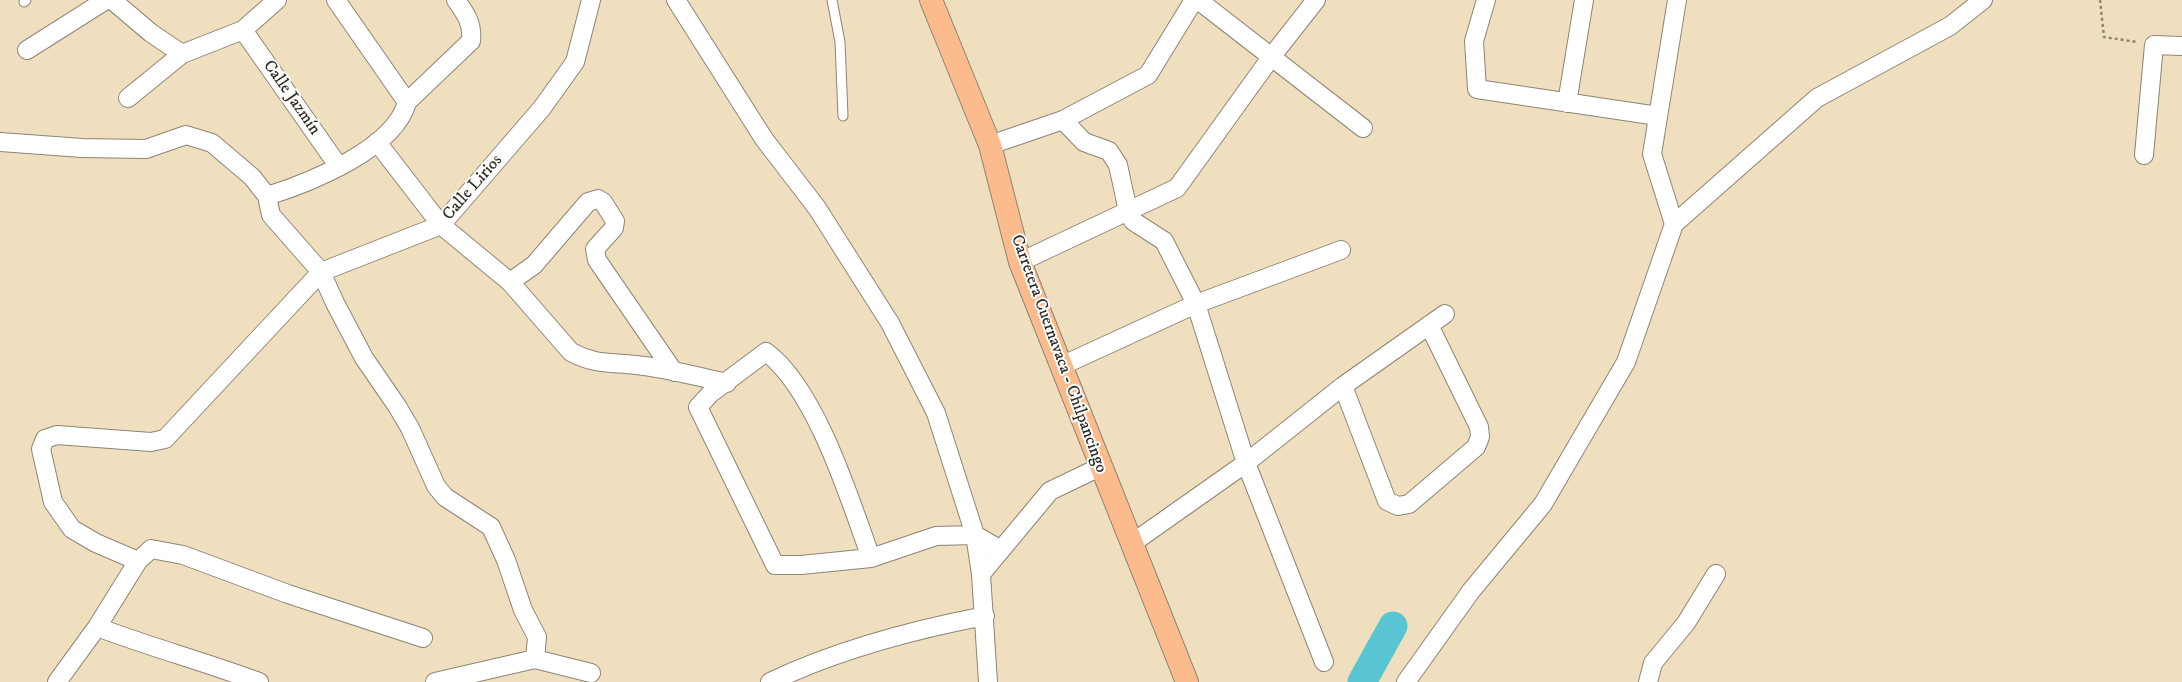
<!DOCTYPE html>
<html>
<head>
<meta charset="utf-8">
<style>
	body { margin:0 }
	canvas { display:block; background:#efdfbf }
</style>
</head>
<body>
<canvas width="2182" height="682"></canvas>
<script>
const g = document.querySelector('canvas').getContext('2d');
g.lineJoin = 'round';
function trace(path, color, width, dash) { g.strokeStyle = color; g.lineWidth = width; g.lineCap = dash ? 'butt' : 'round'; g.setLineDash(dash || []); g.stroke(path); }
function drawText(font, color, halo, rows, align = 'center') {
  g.font = font + ' "IM FELL DW Pica",serif'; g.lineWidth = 4; g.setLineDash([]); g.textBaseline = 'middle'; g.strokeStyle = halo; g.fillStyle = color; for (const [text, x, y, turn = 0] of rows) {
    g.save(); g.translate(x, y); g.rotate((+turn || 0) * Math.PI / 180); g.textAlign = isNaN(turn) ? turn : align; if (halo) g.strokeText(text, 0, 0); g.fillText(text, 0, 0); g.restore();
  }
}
trace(new Path2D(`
	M1362,682L1393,626`), '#59c5d2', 29);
const service = new Path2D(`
	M832,0L840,42L843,116
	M24,2L26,0`);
const minor = new Path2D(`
	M112,0L151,33L182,54
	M336,0L407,102
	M676,0L764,139L817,208L890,323L936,413L975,535L981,574L988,682
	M1198,0L1363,128
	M1486,0L1474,41L1477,89L1658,116
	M243,30L339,167
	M27,50L106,0
	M128,98L182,54L243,30L277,0
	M1567,103L1584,0
	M1063,120L1148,75L1194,0
	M0,142L82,148L146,149L186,135L212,143L252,177L267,196L271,215L321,272L335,303L364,358L397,406L410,428L436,486L445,497L491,527L506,560L523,610L537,637L535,659L435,682
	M377,142L441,225L510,282L571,352C595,365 611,362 636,365C667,368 698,377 727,383
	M990,145L1063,120L1084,142L1109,151L1118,165L1128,211L1133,221L1164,241L1196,304L1246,463L1324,662
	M2144,155L2154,45L2182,46
	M267,196C309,183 395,149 407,102L471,41C473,24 466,14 456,0
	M1674,224L1817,98L1950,26L1983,0
	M1020,262L1177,188L1272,56L1316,0
	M510,282L534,265L588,202L598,199L603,202L615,221L614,228L595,249L597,260L674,372
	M1061,366L1196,304L1341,250
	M1343,386L1387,501L1398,506L1409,504L1476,447L1480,437L1479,427L1429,325
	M1131,544L1246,463L1343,386L1445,314
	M871,558C850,500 816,389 766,352L711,393L698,407L775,565H801L871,558L936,536L975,535L1001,550
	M138,561L96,543L72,529L53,502L41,449L45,439L57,435L151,442L165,439L321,272L441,225L542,108L575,62L591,0
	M981,574L1050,491L1100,467
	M97,627C150,647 205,662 259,682
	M535,659L591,673
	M57,682L97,627L138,561L151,549L183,555L288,594L423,638
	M770,682C837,650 912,630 985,616
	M1406,682L1471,591L1543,504L1626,362L1674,224L1652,154L1677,0
	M1648,682L1653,663L1686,623L1716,574`);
const primary = new Path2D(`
	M931,0L990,145L1020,262L1187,682`);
trace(service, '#8d8575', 11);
trace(minor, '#8d8575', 20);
trace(primary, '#8d8575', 24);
trace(new Path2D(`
	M2100,0L2104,37L2137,42`), '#8d8575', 2.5, [3, 3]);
trace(service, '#fff', 9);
trace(minor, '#fff', 18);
trace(primary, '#fbbb8c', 22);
drawText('17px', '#2b2b2b', '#fdfcf7', [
	["Calle Jazmín",291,98,55],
	["Calle Lirios",473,188,-49],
	["Carretera Cuernavaca - Chilpancingo",1058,354,70]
]);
</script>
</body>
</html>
